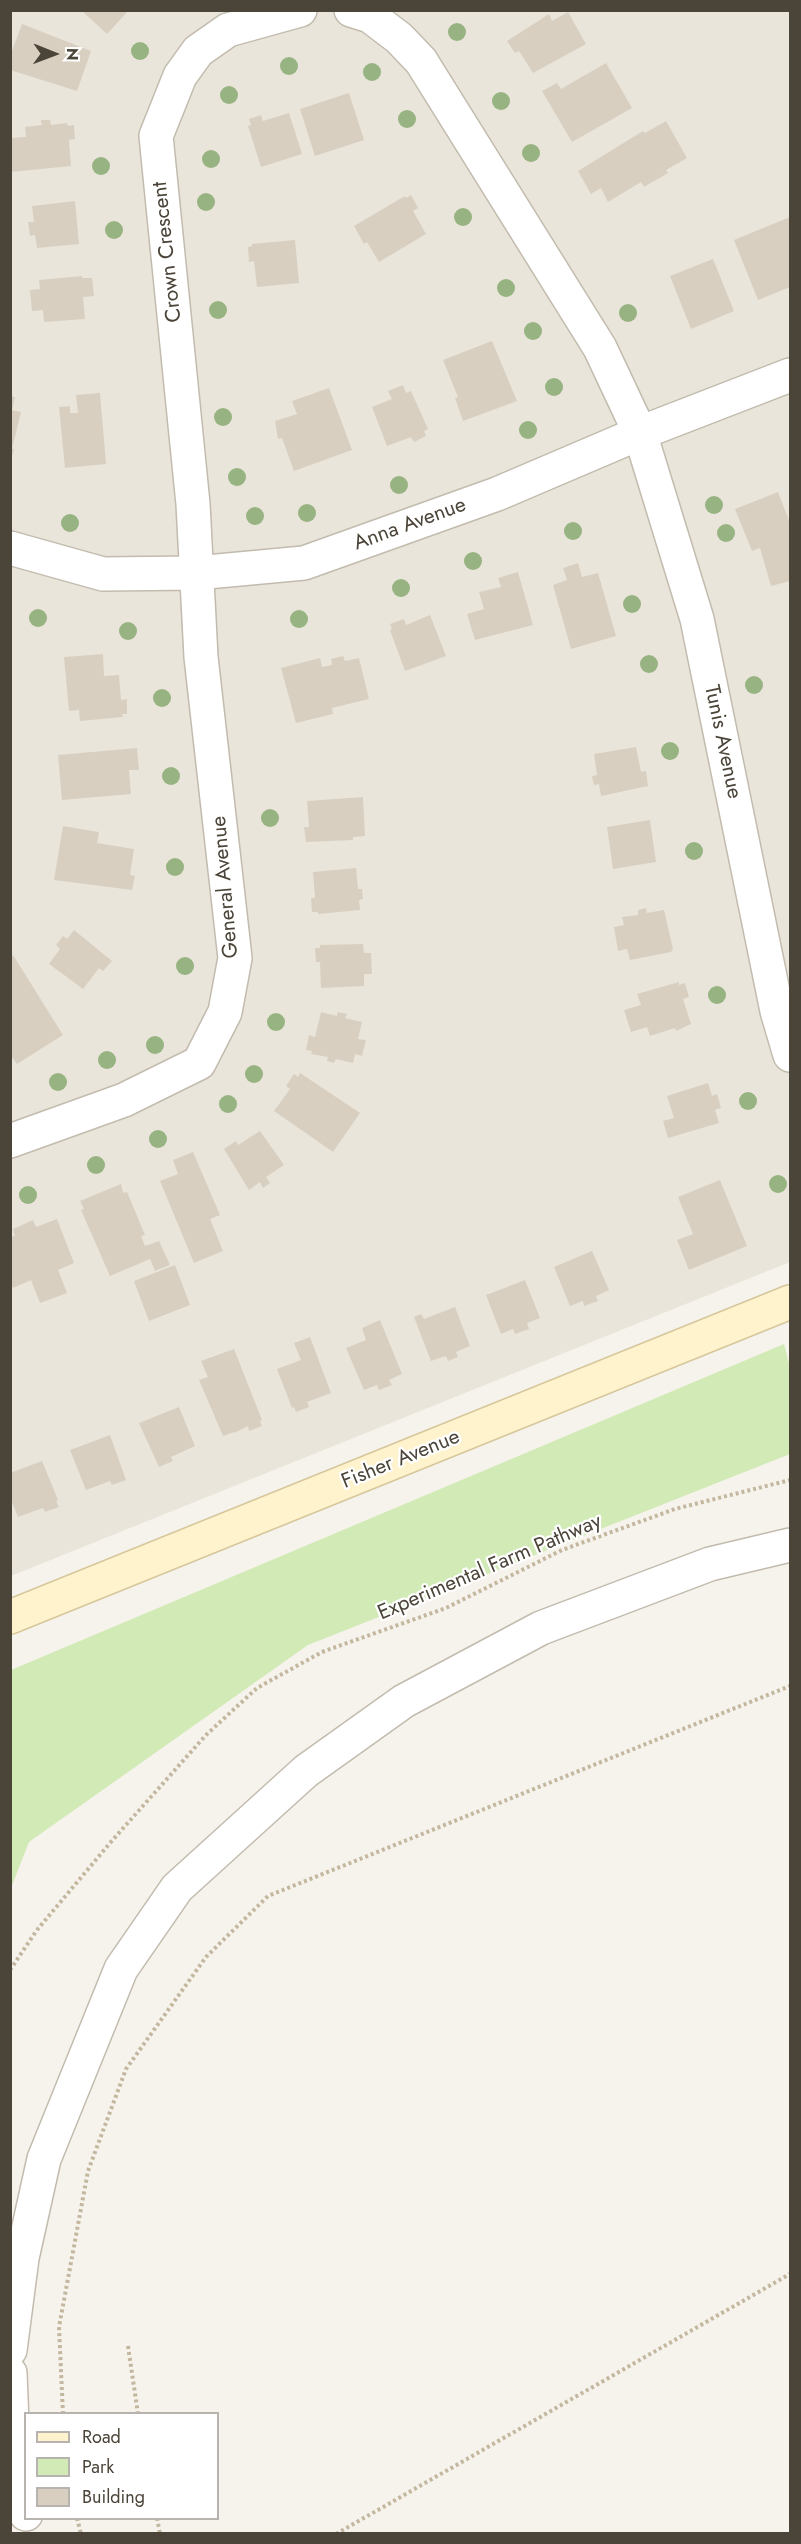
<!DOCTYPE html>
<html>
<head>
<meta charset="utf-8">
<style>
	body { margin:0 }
	#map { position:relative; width:801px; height:2544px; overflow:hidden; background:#f6f3ec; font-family:Jost,sans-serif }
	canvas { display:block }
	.frame { position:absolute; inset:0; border:12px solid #4b4439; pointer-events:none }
	.legend { position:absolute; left:24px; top:2412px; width:195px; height:108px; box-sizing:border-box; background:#fff; border:2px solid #b7b4b0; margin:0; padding:8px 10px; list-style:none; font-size:18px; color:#4b4439 }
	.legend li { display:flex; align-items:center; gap:12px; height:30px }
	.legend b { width:30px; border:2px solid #b7b4b0 }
	.north { position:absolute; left:24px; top:24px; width:60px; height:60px; -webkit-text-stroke:4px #fff; paint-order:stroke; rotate:91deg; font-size:16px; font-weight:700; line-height:24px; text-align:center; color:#4b4439 }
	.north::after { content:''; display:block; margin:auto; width:21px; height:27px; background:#4b4439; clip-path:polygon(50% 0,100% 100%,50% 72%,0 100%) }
</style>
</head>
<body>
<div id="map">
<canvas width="801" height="2544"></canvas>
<div class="frame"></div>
<ul class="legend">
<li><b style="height:8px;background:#fff3cd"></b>Road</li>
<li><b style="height:16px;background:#d2eab5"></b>Park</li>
<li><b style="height:16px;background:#d8cfc1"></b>Building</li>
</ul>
<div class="north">N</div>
</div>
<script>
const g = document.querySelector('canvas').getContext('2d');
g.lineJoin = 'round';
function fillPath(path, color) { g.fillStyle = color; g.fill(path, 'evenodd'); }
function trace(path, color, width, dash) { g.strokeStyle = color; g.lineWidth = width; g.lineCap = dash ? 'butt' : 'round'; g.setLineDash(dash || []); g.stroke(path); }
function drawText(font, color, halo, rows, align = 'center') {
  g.font = font + ' Jost,sans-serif'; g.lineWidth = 4.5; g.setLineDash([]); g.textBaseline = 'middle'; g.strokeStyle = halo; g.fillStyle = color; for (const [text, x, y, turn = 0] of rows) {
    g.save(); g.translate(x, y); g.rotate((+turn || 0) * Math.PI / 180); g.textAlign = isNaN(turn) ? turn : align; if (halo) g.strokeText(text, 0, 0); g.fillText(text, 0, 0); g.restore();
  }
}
fillPath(new Path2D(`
	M11,11H790V1262L11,1576Z`), '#eae5da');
fillPath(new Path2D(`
	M784,1344L790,1367V1454L308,1645L29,1842L11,1888V1670Z`), '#d2eab5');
fillPath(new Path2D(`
	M81,10H129L107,34Z
	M568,12L586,44L533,73L519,51L515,53L507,41L549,14L552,21Z
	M22,24L91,51L77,91L10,70V56Z
	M606,63L632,108L572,142L542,91L557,83L561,89Z
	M349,93L364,140L315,156L300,109Z
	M289,113L302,154L261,167L248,126L251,125L249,119L261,115L263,121Z
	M41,120H50L51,125L67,123L68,126L74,125L75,139L69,140L71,166L10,172V138L26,137L25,127L42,125Z
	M666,121L687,158L666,170L668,173L644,187L641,182L608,202L601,188L591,194L578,171L643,131L645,133Z
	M411,195L418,208L413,211L426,234L379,262L367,242L364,244L354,226L405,196L406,198Z
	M75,201L79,244L37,248L35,235L30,236L28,222H34L32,206Z
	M790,217V287L758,300L734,240Z
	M295,240L299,283L257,287L254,261L249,262L248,247L252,246V244Z
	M713,259L734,311L691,329L670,276Z
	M82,276V278H92L94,296L83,297L85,319L44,322L43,310L32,311L30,290L40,289L39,280Z
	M492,341L517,401L463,421L455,398L458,397L443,360Z
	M403,385L406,393L411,391L428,429L424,431L426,436L414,442L411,437L387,446L372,407L392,399L388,391Z
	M329,388L352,450L294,471L282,438L278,439L275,421L297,414L292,401Z
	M100,393L106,464L65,468L59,407L70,406V413H78L76,395Z
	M10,396L15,397L12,410L21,412L12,449H14L11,460Z
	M778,492L790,523V581L771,586L760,548L752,551L735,509Z
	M578,563L582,577L598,573L616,636L571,649L553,585L567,580L563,568Z
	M518,572L533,625L475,640L467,614L484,609L479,592L501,587L498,578Z
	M430,615L446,656L405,671L390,630L392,629L390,624L404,619L406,625Z
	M103,654L104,676L119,675L121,700L127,699V714H122L123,717L80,721L79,710L69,711L64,657Z
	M343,656L345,661L359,658L369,699L332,708L333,714L296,723L281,668L320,658L322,667L332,665L331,659Z
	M636,747L641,772L646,771L648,786L601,796L599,784L594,785L592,776L597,775L594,754Z
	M137,748L139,770H129L131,794L62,800L58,755Z
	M363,797L365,836L353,837V840L306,842L304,827H309L307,801Z
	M650,820L656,862L613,869L607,827Z
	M63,826L99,832L97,843L134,849L130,875L135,876L132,890L54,880Z
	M356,868L358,889H362L363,899L359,900L360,910L318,914V912H312L311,898H315L313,872Z
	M646,908L647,913L664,910L673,949L671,952L630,960L627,949L618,951L614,927L624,925L622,917L638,915V910Z
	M74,930L112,961L103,971L99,968L83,989L49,964L60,949L56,945L63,936L67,939Z
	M363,944L364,953H371L372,974H364V986L321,988L320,962H316L315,948H320V945Z
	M13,955L63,1035L17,1064L10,1054V957Z
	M679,982V985L685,983L689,997L683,999L691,1024L676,1031L675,1028L650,1036L647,1027L631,1032L624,1010L641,1005L637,994Z
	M321,1012L337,1016L338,1012L347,1014L345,1018L362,1022L358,1039L366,1040L362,1056L355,1054L353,1063L336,1059L334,1063L327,1061L328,1057L311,1054L312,1051L306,1050L309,1035L315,1037Z
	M300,1073L360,1113L333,1152L274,1111L290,1089L286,1086L294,1074L298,1077Z
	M708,1083L712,1096L717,1094L721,1108L715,1110L719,1123L668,1138L663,1121L674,1118L667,1096Z
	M260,1131L284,1165L266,1177L270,1183L263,1188L260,1182L249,1190L224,1149L236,1141L238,1145Z
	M193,1152L220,1215L210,1219L223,1251L194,1263L160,1181L178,1174L173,1160Z
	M720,1180L747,1246L689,1270L677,1240L693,1234L678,1197Z
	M121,1184L123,1193L127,1192L145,1235L141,1236L145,1246L159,1241L170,1265L155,1271L150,1259L110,1276L81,1210L84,1209L80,1201Z
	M57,1219L74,1263L58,1270L67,1293L40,1303L31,1280L13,1288L10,1282V1237L15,1236L13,1229L33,1220L36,1227Z
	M592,1251L609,1290L596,1296L598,1301L584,1306L583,1301L570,1306L554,1267Z
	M175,1265L190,1305L149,1321L134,1281Z
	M525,1280L540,1318L527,1323L529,1329L515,1334L513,1329L501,1334L486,1295Z
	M455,1307L470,1346L456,1352L458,1357L448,1361L446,1356L431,1361L414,1317L421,1314L424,1319Z
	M380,1320L402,1374L389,1380L392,1385L379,1390L377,1385L364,1390L346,1348L366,1340L362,1328Z
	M310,1337L331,1393L307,1402L309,1407L296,1412L294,1407L292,1408L277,1369L301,1360L294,1343Z
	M234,1349L262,1420L260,1421L262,1426L249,1431L248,1426L234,1433V1432L223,1436L199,1380L208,1377L201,1361Z
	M179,1407L195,1446L171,1457L173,1461L159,1467L139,1423Z
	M110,1435L126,1480L112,1485L110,1481L86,1490L70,1450Z
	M42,1461L58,1500L56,1501L59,1507L45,1512L43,1508L18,1517L10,1497V1473Z`), '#d8cfc1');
const minor = new Path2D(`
	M351,10L370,16L399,38L421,61L600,348L640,433L697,619L777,1011L790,1055
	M10,548L103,574L196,573L304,563L497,494L640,433L790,375
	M10,1141L124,1100L199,1063L225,1012L235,958L201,657L193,504L156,136L180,76L198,51L228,30L300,10`);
const tertiary = new Path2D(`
	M10,2350L22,2258L44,2159L121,1969L177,1888L306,1771L404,1701L541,1628L710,1564L790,1545
	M10,2373L14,2474L26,2514`);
const secondary = new Path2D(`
	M10,1617L790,1302`);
trace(minor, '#c2bbae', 36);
trace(tertiary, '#c2bbae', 36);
trace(secondary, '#d6c79b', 36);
trace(new Path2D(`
	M10,1970L37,1930L110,1843L206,1735L257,1688L322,1652L446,1608L562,1550L675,1509L790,1480
	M128,2346L138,2414
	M63,2414L59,2327L88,2171L126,2069L206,1957L268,1896L790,1686
	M77,2518L81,2534
	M157,2518L160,2534
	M336,2534L790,2274`), '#c4b79f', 4, [3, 3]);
trace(minor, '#fff', 33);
trace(tertiary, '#fff', 33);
trace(secondary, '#fff3cd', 33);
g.fillStyle = '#97b381';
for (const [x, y] of [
	[457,32],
	[140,51],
	[289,66],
	[372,72],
	[229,95],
	[501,101],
	[407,119],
	[531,153],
	[211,159],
	[101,166],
	[206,202],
	[463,217],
	[114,230],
	[506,288],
	[218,310],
	[628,313],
	[533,331],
	[554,387],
	[223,417],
	[528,430],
	[237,477],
	[399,485],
	[714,505],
	[307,513],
	[255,516],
	[70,523],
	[573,531],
	[726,533],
	[473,561],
	[401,588],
	[632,604],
	[38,618],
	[299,619],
	[128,631],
	[649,664],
	[754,685],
	[162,698],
	[670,751],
	[171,776],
	[270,818],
	[694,851],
	[175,867],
	[185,966],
	[717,995],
	[276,1022],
	[155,1045],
	[107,1060],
	[254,1074],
	[58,1082],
	[748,1101],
	[228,1104],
	[158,1139],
	[96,1165],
	[778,1184],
	[28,1195]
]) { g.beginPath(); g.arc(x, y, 9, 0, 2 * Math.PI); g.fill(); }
drawText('21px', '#4b4439', '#fff', [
	["Crown Crescent",168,252,-96],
	["Anna Avenue",410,525,-20],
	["Tunis Avenue",722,742,78],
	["General Avenue",226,887,-95],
	["Fisher Avenue",401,1460,-22],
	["Experimental Farm Pathway",490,1568,-23]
]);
</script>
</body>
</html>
